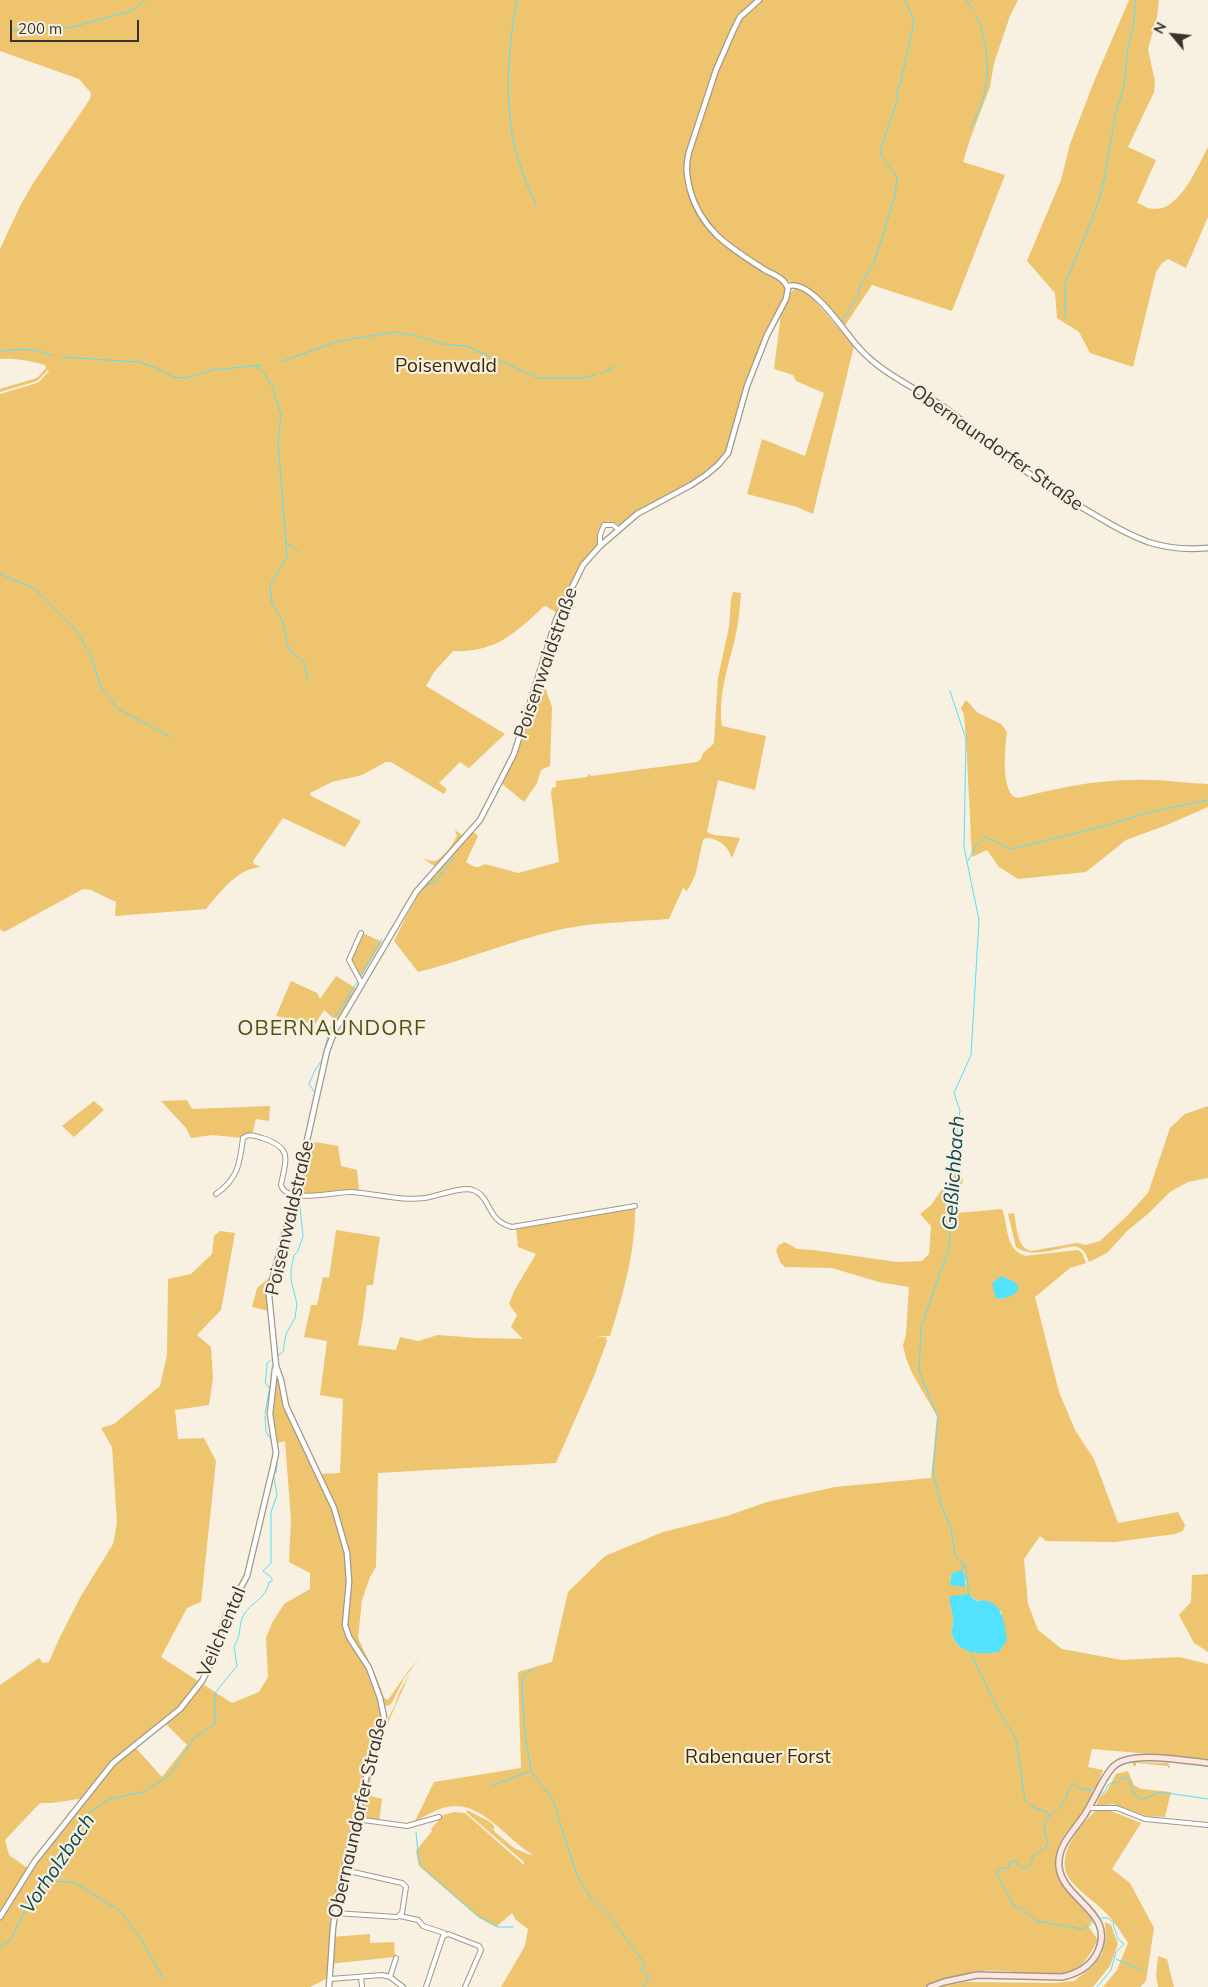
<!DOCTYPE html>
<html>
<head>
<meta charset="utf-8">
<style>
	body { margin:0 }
	#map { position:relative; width:1208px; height:1987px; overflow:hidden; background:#f8f0e0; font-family:Mulish,sans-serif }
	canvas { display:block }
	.north { position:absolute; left:1148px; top:10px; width:50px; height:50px; -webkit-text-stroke:4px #f8f0e0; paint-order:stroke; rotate:298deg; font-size:14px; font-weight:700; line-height:20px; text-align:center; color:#37342e }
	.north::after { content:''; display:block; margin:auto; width:18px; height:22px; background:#37342e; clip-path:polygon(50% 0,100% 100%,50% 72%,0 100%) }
	.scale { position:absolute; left:10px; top:20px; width:129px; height:22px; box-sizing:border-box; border:2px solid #37342e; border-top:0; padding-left:6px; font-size:15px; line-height:18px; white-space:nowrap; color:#37342e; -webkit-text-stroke:4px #f8f0e0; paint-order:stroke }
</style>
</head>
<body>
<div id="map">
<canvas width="1208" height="1987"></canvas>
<div class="north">N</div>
<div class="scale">200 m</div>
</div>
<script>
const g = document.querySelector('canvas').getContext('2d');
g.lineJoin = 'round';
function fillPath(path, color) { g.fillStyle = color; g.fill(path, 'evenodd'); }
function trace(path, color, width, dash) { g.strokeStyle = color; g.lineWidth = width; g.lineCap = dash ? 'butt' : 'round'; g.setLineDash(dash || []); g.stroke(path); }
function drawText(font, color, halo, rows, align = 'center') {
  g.font = font + ' Mulish,sans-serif'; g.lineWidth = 4.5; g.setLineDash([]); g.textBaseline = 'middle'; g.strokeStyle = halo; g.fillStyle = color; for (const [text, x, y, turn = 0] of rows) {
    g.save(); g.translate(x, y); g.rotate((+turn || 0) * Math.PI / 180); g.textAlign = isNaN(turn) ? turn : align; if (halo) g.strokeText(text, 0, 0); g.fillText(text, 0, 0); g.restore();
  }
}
fillPath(new Path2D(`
	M0,0H1018L1010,16L994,63L990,87L970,139L963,162L1005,175L952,311L872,285L844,327L809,289L786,280L784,287V295L780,308L766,335L728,451C702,488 653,496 620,525L608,521L603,524L598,531L597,545L581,565L558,614L546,606L543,607C515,634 494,653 453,651L434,672L426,686L505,734L469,768L460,762L439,783L447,789L444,794L391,762H386L362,775L332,782L310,793L311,796L361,821L345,847L283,818L253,861L254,864L261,867C238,868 220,892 206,909L115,916L116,902L91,890L83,889L4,932L0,929V394L34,384L39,382L49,371L48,370L37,381L0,392V389L3,388L37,378L46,368L45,365C30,361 16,358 0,359V249L21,204L34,182L90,99L91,93L79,79L0,51Z
	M1129,0H1159L1157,17L1148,49L1155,82L1154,92L1128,147L1156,160L1137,203C1141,204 1145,207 1148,208C1178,217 1197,167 1208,147V217L1186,268L1168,259L1162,263L1156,272L1133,367L1090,353L1079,332L1057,318L1055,293L1027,261L1061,180L1070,144L1095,79Z
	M795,288H799L808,293L854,346L813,514L797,507L747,494L762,439L805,456L824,393L796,381L793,375L774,369L781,314L790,294Z
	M733,592L741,593C740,605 739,617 737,629C731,660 717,693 722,726L766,736L755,790L718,780L707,832L714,835L740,838L732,858C728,846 718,838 706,838L703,840L695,876L687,891L683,888L669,919C632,922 594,922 558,930C510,941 466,960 418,972L394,941L408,913L422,889L473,831L478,836L466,862C473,867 477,869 485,864L518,873L559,862L551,792L552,788L556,787V781L587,777L589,774L591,776L697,762L701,759C703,749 709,750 714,743L718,678L729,627L731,600Z
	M543,673L542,679L552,707L550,766L541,770L537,783L524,802L501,783L518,747Z
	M966,700L978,713L1001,724L1007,732C1005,748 1001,786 1014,797L1019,798C1057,788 1095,780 1134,780C1159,779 1183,783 1208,784V807L1167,825L1126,840L1086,872L1018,879L999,867L987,850L972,857L966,739L964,715L961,708Z
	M455,830L463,836L436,867L421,857C425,859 429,861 434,861C442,860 453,844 457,836Z
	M363,933L382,942L360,979L350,959Z
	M336,976L357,989L339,1019H334L324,1010L315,1024L276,1016L291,981L317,993L320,999Z
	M187,1100L192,1109L270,1106L269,1121L256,1119L252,1135L243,1138L212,1135L191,1138L186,1128L161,1101Z
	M94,1101L104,1110L74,1137L62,1126Z
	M1208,1106V1178L1188,1182L1170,1192L1149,1213L1127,1231L1107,1253L1089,1262C1086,1253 1084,1249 1075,1246C1057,1248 1032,1259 1016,1247L1008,1214L1014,1213C1017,1226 1016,1247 1031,1251L1077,1243L1086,1245L1100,1241L1125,1218L1148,1193L1170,1128L1185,1114Z
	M309,1141L338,1146L341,1166L357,1170L359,1190L358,1192L341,1190L311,1194L299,1192Z
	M959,1170L960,1175L963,1180L958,1196L957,1213L1002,1209C1009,1227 1004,1248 1025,1256L1078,1250L1082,1253L1086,1263L1070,1268L1035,1297L1059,1392L1075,1430L1094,1459L1118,1523L1178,1512L1185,1525L1183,1531L1175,1534L1115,1542L1046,1541L1040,1536L1024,1559L1028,1604L1038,1630L1062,1649L1122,1660L1179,1657L1208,1664V1759L1092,1749L1088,1767L1103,1770L1096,1790L1093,1789L1092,1792L1094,1793C1090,1801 1086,1810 1080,1817C1075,1822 1069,1828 1065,1834C1040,1870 1070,1893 1094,1919L1088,1926L1098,1940C1092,1950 1086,1964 1074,1970C1050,1981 1008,1968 982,1971C963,1973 944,1980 926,1987H501L525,1946L528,1929L516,1920L512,1913L496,1927L479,1918L419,1866L416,1851L432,1831L431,1829L439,1820V1816L454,1812L465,1813L524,1865V1862L466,1812L467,1810L490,1822L495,1827L493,1829L495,1832L514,1848L530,1855L532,1854C509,1841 483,1804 454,1806C441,1806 426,1816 415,1821L434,1782L521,1768L518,1672L552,1662L568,1592L605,1556L663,1532L727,1516L767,1502L835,1487L931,1478L937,1416L912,1373L906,1358L903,1345L906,1335L909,1287L879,1282L832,1268L785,1267L780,1262L776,1250L779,1245L785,1242L797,1249L813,1250L897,1262L922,1261L929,1254L931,1226L920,1214L931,1205L948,1181L951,1183L955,1171ZM951,1574L966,1580L965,1587L950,1581ZM972,1596L976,1601L979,1600L1002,1612V1620L995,1653C979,1652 956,1654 952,1634C951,1629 954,1623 953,1618C952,1613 951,1609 951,1603Z
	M635,1206C636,1250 623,1295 610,1336H595L606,1337L607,1341L594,1376L556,1463L378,1473L376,1567L370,1577L362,1600L358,1638L378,1681L384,1698L388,1700L409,1670L419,1659L405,1677L391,1704L388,1706L384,1705V1717L363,1794H365L385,1725L395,1705L399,1693L410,1673L380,1741L367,1795L382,1799L379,1822L360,1819L359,1817L365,1795H362L331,1937L370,1934V1943L394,1942L395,1957L329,1964L328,1978L310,1987H0V1685L39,1658L43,1663L49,1662L59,1639L81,1596L113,1544L117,1523L112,1447L101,1428L114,1424L160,1386L167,1355L168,1279L191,1274L212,1254L214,1236L220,1231L235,1233L221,1310L197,1335L211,1347L213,1378L209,1405L175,1410L178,1439L204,1438L216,1461L201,1602L187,1608L161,1657L232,1703L259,1692L268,1677L266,1638L272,1623L284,1604L310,1589V1573L289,1562L291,1519L285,1441L278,1443L273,1412L276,1381L279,1380L286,1413L321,1482L324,1480L322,1474L340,1473L343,1399L320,1395L327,1341L304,1337L311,1305H317L323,1277L329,1278L336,1230L380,1237L373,1285H367L363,1318L358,1345L396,1350L400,1337L418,1341L438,1335L477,1338L529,1339H523L511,1327L517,1315L509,1304L514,1291L536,1254L518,1247L516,1227ZM165,1723L187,1745L162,1777L134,1746ZM85,1798L29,1869L9,1855L5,1840L40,1803H52Z
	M269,1278L270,1280L267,1294L269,1311L252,1307L257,1288Z
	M1208,1574V1652L1194,1643L1179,1615L1191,1602L1192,1575Z
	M1133,1762L1168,1763L1170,1767L1168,1769V1766L1136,1763V1766H1133Z
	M1128,1771L1134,1785L1141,1789L1171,1792L1165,1817L1147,1816L1113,1804L1096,1806L1100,1796L1106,1793L1116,1774Z
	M1095,1811H1111L1141,1823L1112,1869L1130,1883L1154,1928L1146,1981L1140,1987H1103L1117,1970L1128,1943C1121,1932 1114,1921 1105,1912C1094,1901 1081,1893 1071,1881C1052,1858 1080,1826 1095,1811Z
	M1105,1922L1111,1925L1118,1944L1110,1966L1093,1987H941L966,1982L1055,1983L1074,1981L1092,1967L1102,1954L1106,1937Z
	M1158,1956L1167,1959L1174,1987H1158L1156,1975Z`), '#eec46f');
fillPath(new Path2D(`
	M1002,1276L1018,1284L1017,1292L1009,1297L996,1299L992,1283Z
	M961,1570L965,1575V1587L950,1585L951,1574Z
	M969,1594L976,1601C1002,1597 1004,1620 1007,1640L999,1652C983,1655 956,1654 952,1634C951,1629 954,1624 953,1619C952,1613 951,1605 949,1599L951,1596Z`), '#52e1fe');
trace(new Path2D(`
	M517,0C507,50 503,113 519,162C523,176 530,191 536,205
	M966,0L974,11
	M11,31L36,28L56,29L72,27L131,11L146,0
	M971,128C986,95 992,76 984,41C982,31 981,24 976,15
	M1065,318V284L1088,229L1100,197L1104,180L1116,111L1124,87L1128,47L1134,23L1135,0
	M842,321L858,295L861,284L874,263L895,196L897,177L881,155V147L898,98L897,91L901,81L913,26V18L905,0
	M0,351C21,349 33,347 53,356
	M62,357L139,362L157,368L173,377L186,378L213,370L262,365
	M280,362L339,341L396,332L418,336L443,344L466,346L538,378H580L595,375
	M255,366L261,370
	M263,371L272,386L281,414L278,440L287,557L270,585L272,604L282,620L289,650L304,662L308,680
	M601,374L615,366
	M286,542L299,552
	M0,574L33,588L75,629L91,655L101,687L118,709L171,737
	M950,691L966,739L964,847L979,920L971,1055L954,1093L960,1111L954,1153L958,1174L948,1251L921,1327L919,1371L938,1418L933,1471L940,1502L951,1528L955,1556L964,1564L961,1570
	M968,861L975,847L985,837L1012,849L1097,828L1147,813L1208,800
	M423,887L435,882L454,858
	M407,912L420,890
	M360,977L382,939
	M315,1093L309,1084L315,1070L322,1060L329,1031L335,1017L357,982
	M277,1356L283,1352L286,1334L295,1318L297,1304L291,1280V1271L294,1255L298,1251L303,1236L299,1198
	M269,1388L265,1382C267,1375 266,1370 267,1363L271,1360
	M265,1414L269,1391
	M265,1416L266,1432L272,1441
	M276,1473L278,1454
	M965,1565L968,1584V1595
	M970,1652L996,1706L1016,1739L1025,1801
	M533,1669L523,1676L522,1687L525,1735L531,1771L553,1800L577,1876L591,1898L610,1917L645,1964L641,1970L649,1975L644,1987
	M491,1786L530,1771
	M1101,1794L1105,1792L1108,1785L1113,1782L1117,1783L1123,1777L1129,1779L1134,1794L1141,1800L1160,1792L1208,1799
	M1029,1804L1035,1808L1048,1812V1816
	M416,1832L419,1862L425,1870L477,1915L498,1927H513
	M41,1881L74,1882L120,1911L141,1939L163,1978
	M1094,1921L1088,1927L1082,1929L1037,1921L1022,1909L1015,1907L998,1877L997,1872L1000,1868L1005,1869L1009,1867L1010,1862L1016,1861L1018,1865L1024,1869L1029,1866L1033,1856L1046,1847L1048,1842C1037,1818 1053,1817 1065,1800C1069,1794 1067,1787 1074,1783L1079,1788L1094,1791
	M0,1948L11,1939L35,1890L89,1813L109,1799L143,1792L170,1775L194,1738L215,1724V1693L237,1666L234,1646C242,1635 238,1626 243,1616C250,1602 267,1599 269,1582L272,1581V1578L263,1571L271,1563V1512L277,1495L274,1478
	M1116,1959L1142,1970
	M1097,1987L1111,1970L1116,1952L1124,1944L1118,1939L1113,1924L1114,1923L1108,1918H1101`), '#52e1fe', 1);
const minor = new Path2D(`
	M600,546V535L604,525H613L618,529
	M361,933L349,960L362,984
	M216,1194C238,1179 240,1163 243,1138C249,1133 255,1136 262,1138C293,1148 286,1158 281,1185C286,1205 338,1191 352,1192C376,1194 401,1201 425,1198C437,1196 463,1186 473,1190C492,1197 486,1221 512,1227L635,1206
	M1090,1808H1117L1145,1819L1208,1825
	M356,1819L407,1826L439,1817
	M335,1913L397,1917L402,1913L406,1887L402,1883L344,1870
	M400,1916L418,1920L423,1926L444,1933
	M361,1977L362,1987
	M390,1977L396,1958
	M330,1979L382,1975L390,1977L403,1987
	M426,1987L443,1936L448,1934L479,1946L481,1950L465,1987`);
const tertiary = new Path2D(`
	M788,286C812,279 844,332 859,348C885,377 922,390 952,413C967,424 981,438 996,449C1029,475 1064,498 1100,518C1115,527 1132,536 1148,542C1167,548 1188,550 1208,548
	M0,1917L35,1861L113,1763L180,1709L202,1681L214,1658L226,1615L247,1576L273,1467L276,1453L270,1414L275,1369
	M329,1987L333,1928L337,1899L369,1766L384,1717L380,1698L369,1668L349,1637L345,1625L349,1582L347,1553L334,1508L286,1406L281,1380L276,1366L269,1295L271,1284L295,1194L327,1051L335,1030L416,892L480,820L514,754L556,620L583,565L600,546L637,514L691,485L706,475L718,465L728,453L747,386L767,335L786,299L788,289C785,278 774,275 765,270C731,248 702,232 690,190C687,177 685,166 689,152L716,70L733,31L740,17L759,0`);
const secondary = new Path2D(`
	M930,1987L944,1982L977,1975L1062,1977C1076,1974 1089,1967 1096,1955C1119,1913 1063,1901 1059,1867C1057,1846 1072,1833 1083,1817C1094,1802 1100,1782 1112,1768C1127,1749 1186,1761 1208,1763`);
trace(minor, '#a0998a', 6);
trace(tertiary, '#a0998a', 7);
trace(secondary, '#a0998a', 8);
trace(minor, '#fff', 4);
trace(tertiary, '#fff', 4.5);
trace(secondary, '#ffe6e1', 5);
drawText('19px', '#3a2800', '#f8f0e0', [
	["Poisenwald",446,366],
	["Rabenauer Forst",758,1757]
]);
drawText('19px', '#37342e', '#f8f0e0', [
	["Obernaundorfer Straße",997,448,35],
	["Poisenwaldstraße",546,663,-71],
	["Poisenwaldstraße",290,1218,-77],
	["Veilchental",222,1632,-67],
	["Obernaundorfer Straße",358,1818,-77]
]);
drawText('italic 20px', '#074955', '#f8f0e0', [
	["Geßlichbach",954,1173,-86],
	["Vorholzbach",58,1864,-56]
]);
g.letterSpacing = '1px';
drawText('21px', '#535013', '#f8f0e0', [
	["OBERNAUNDORF",332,1029]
]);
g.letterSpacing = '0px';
</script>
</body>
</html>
